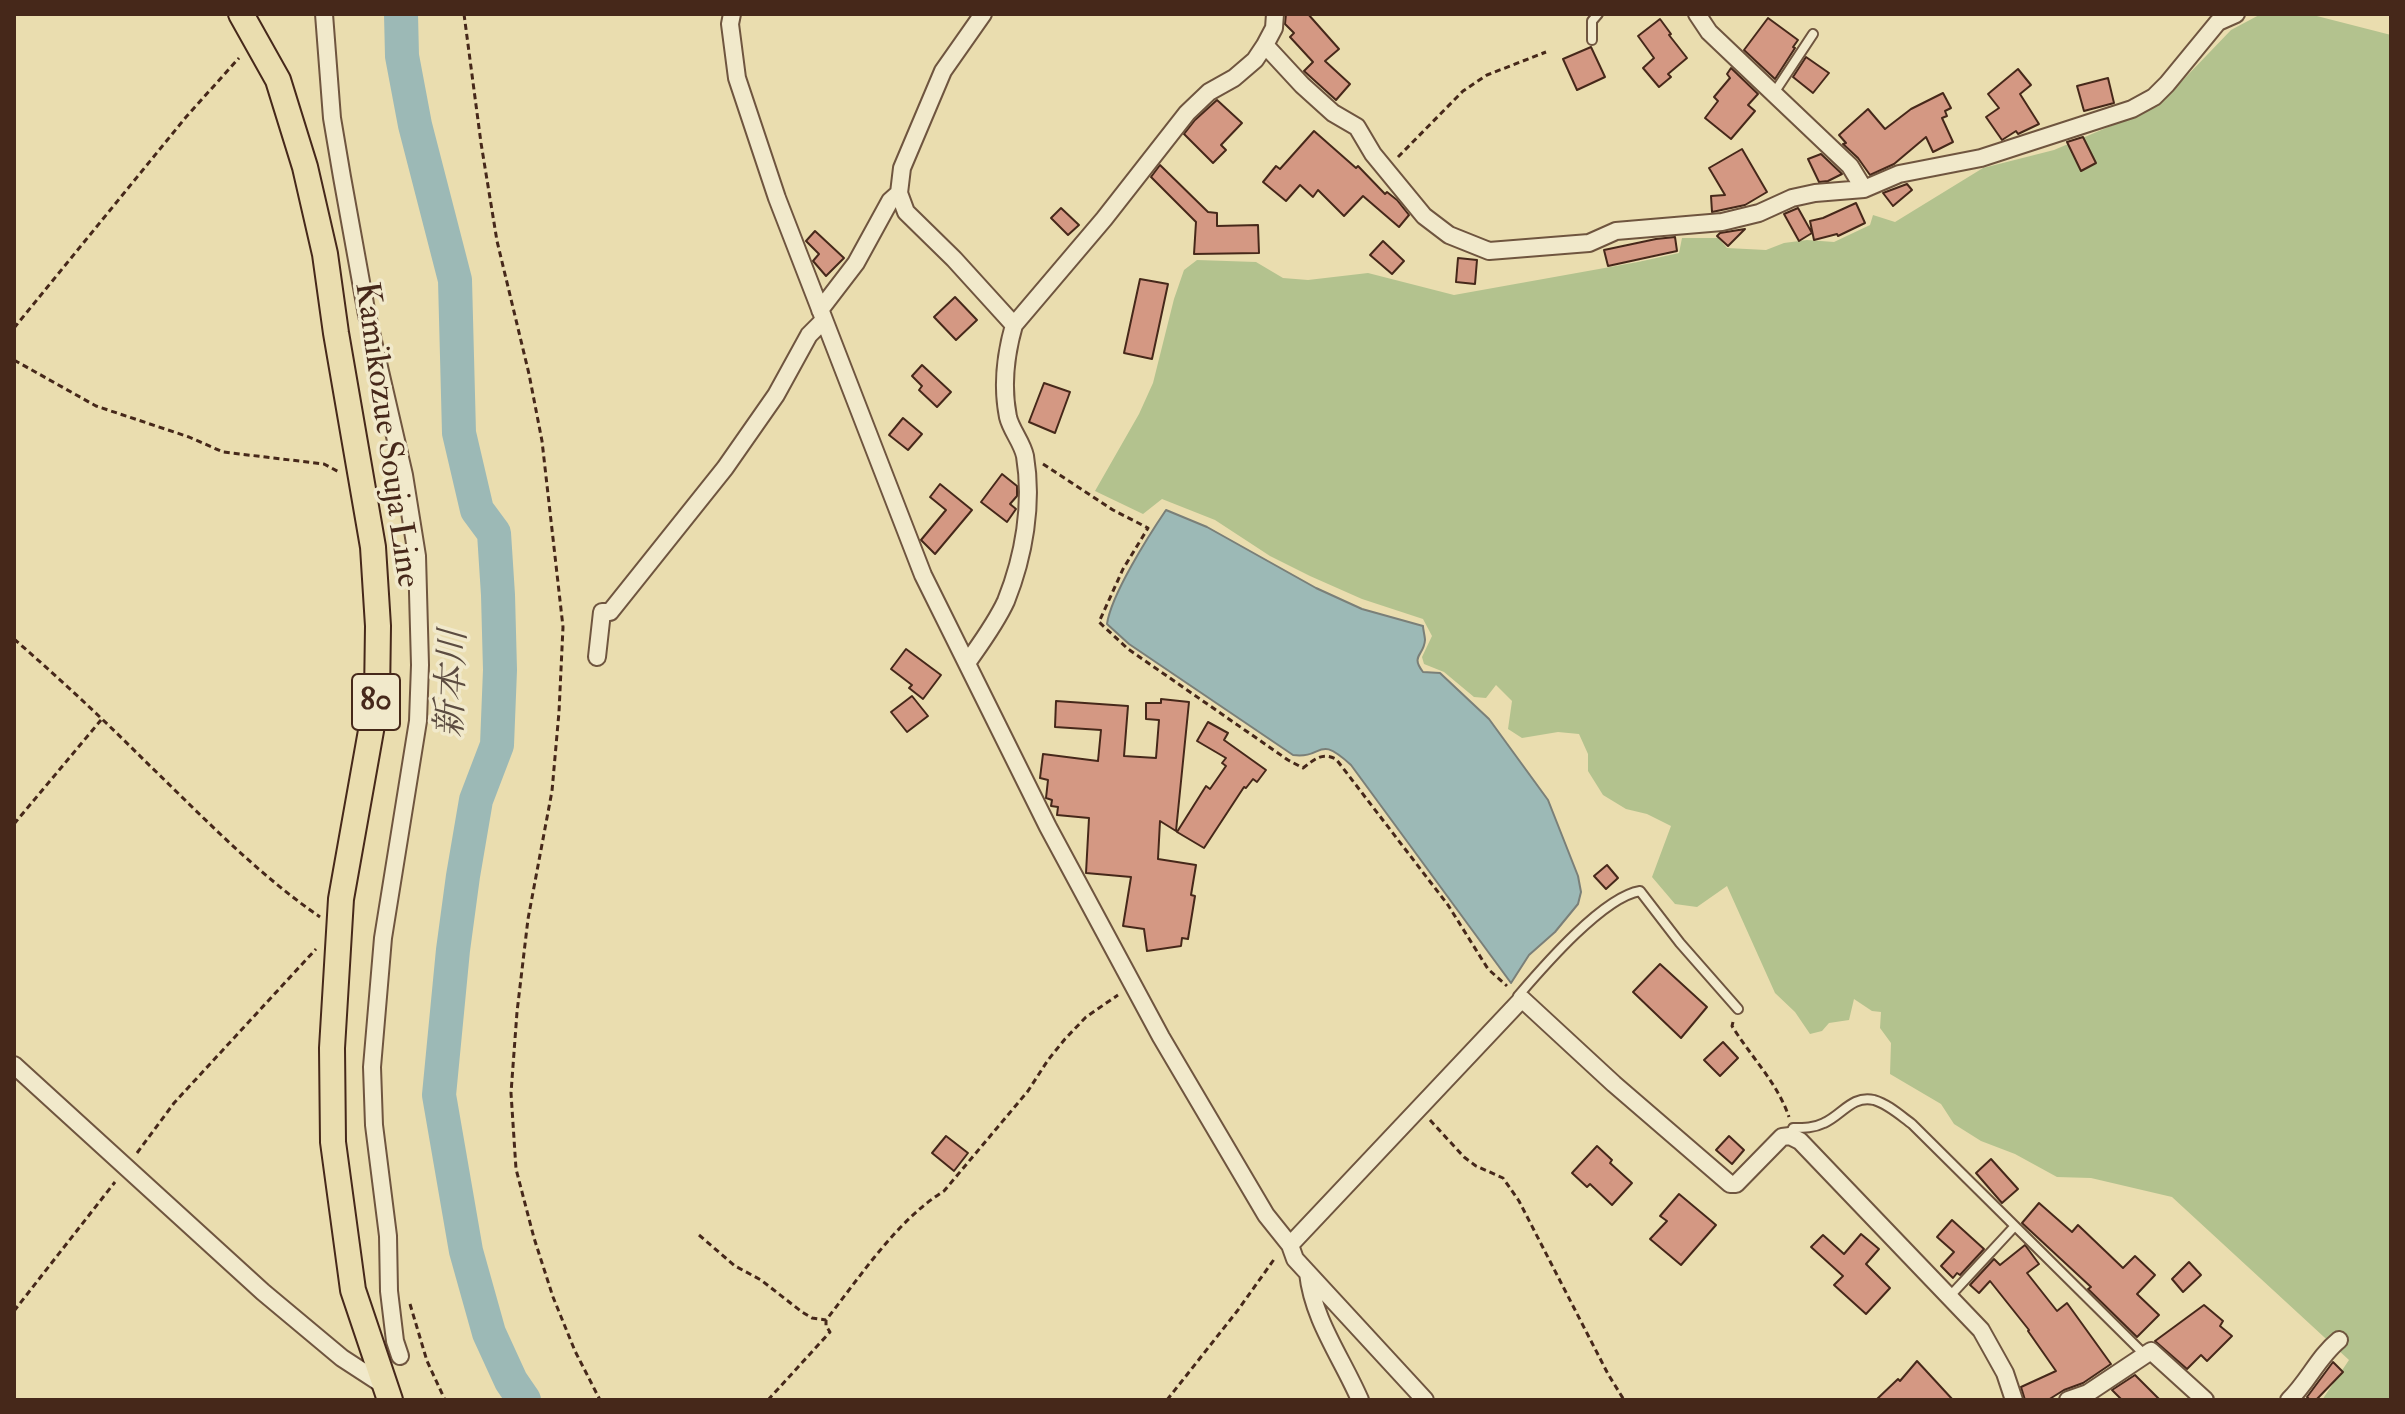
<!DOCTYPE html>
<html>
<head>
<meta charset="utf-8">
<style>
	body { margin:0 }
	#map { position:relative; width:2405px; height:1414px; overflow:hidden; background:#eaddaf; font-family:"IM FELL Double Pica",serif }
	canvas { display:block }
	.frame { position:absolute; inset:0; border:16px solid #46281a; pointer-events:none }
</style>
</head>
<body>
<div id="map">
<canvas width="2405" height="1414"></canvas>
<div class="frame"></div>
</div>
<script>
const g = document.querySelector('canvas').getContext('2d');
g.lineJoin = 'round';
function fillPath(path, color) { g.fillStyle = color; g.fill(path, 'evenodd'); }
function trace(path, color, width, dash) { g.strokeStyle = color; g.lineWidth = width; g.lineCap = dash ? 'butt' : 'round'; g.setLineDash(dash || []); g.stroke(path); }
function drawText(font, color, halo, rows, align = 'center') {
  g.font = font + ' "IM FELL Double Pica","Noto Serif JP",serif'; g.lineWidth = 7; g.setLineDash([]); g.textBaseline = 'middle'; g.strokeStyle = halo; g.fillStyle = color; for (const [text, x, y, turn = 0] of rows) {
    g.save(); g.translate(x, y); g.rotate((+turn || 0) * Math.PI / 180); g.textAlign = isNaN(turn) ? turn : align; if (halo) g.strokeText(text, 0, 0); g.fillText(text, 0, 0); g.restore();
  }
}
fillPath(new Path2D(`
	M2261,14H2309L2391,35V1400H2322L2349,1360L2172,1197L2091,1178L2057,1177L2015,1154L1981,1141L1954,1124L1941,1104L1890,1074L1891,1043L1880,1028L1881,1012L1872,1011L1854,999L1849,1020L1829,1023L1822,1031L1810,1034L1795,1012L1775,993L1727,886L1697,907L1675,904L1652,877L1671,826L1647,814L1626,809L1603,795L1588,771V754L1579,734L1558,732L1522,738L1508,729L1512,701L1496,685L1486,698L1474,697L1444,672L1424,664L1422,657L1432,636L1423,619L1362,599L1310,576L1270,556L1215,520L1162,499L1143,514L1095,491L1139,414L1153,383L1174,299L1184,270L1197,260L1256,262L1283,278L1308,280L1368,273L1454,295L1638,262L1679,253L1682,238H1718L1727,248L1766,250L1784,243L1807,240L1834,242L1870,225L1873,215L1895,222L1983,168L2054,150L2158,106L2231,30Z`), '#b3c28e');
const water = new Path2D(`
	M1166,510L1207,527L1316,588L1362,609L1423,626C1423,629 1425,637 1425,640C1424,656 1410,655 1423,672L1440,673L1489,719L1548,800L1578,876L1581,892L1578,904L1555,932L1529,955L1511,983L1351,765C1316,733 1325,759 1293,755L1129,644L1107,624C1111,595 1149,535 1166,510Z`);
fillPath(water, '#9cb9b6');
trace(water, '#7a7f78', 2);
trace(new Path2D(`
	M401,14L402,56L415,125L455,280L459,433L477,510L494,533L498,595L500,670L497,745L476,800L463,876L453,950L439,1095L466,1251L489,1333L511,1381L524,1400`), '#9cb9b6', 34);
const building = new Path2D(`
	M1286,14H1308L1339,49L1325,61L1350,84L1336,100L1304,71L1313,62L1290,37L1294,33L1285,24Z
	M1768,18L1798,40L1793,47L1795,48L1775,79L1744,50Z
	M1660,19L1671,34L1669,35L1687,58L1668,74L1671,77L1659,87L1643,68L1654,58L1638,36Z
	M1591,47L1605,77L1577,90L1563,59Z
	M1806,57L1829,73L1813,93L1793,77Z
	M1731,68L1758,94L1748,105L1755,111L1731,139L1705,118L1718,101L1714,97L1730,78L1727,74Z
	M2018,69L2031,85L2020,94L2039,124L2018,134L2016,131L2002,140L1986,117L1999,108L1988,94Z
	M2108,78L2114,103L2084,111L2077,86Z
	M1943,93L1951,108L1945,111L1947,116L1942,118L1953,142L1933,152L1926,137L1894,164L1870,175L1858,158L1843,144L1846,143L1839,135L1868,109L1885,129L1911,109Z
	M1217,100L1242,123L1221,145L1226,150L1213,163L1184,134L1195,120Z
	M1314,131L1356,168L1358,166L1385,194L1387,192L1397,200L1409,215L1399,227L1363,196L1344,216L1318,190L1313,197L1300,185L1286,201L1263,182L1276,166L1280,169Z
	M2083,137L2096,163L2081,171L2067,142Z
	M1742,149L1767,192L1745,205L1712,212L1711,196L1725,195L1709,168Z
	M1821,154L1841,173L1842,174L1828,181L1819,182L1808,159Z
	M1160,165L1208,212L1217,213V226L1258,225L1259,253L1194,254L1196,222L1151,177Z
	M1907,184L1912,190L1893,206L1883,193Z
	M1856,203L1865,223L1838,236L1837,234L1814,240L1810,221L1823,218Z
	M1061,208L1079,225L1068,235L1051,218Z
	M1798,208L1812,233L1799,241L1784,214Z
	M1745,229L1728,246L1717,236L1720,233Z
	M815,231L844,258L826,276L813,261L819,254L806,241Z
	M1675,237L1677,251L1608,266L1604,250L1656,239Z
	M1383,241L1404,261L1392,274L1370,255Z
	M1458,258L1477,260L1475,284L1456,282Z
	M1140,279L1168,284L1152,359L1124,353Z
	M955,297L977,320L956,340L934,317Z
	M922,365L951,392L937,407L919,390L922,386L912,376Z
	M1044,383L1070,392L1055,433L1029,422Z
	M903,418L922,434L908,450L889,435Z
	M1002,474L1017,486V496L1010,504L1016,509L1007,522L981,502Z
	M940,484L972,510L935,554L921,540L946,510L930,497Z
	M906,649L941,675L923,699L909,688L912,685L891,669Z
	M912,696L928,716L907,732L891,712Z
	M1161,699L1189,702L1176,831L1160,821L1158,859L1196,865L1191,895L1195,896L1188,939L1182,938L1181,946L1147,951L1144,929L1123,926L1131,877L1086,873L1089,818L1057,815L1058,807L1051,806L1052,800L1046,798L1048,780L1040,778L1043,754L1098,761L1101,730L1055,727L1056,701L1128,706L1124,756L1156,758L1159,720L1146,719V703H1161Z
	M1208,722L1228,733L1224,740L1266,770L1257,782L1253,779L1246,788L1244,787L1204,848L1177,832L1206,786L1210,789L1226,766L1222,763L1226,758L1197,741Z
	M1607,865L1618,878L1606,889L1594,876Z
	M1660,964L1707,1007L1681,1038L1633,992Z
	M1723,1042L1738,1058L1720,1076L1704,1060Z
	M946,1136L968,1153L954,1171L932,1153Z
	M1729,1136L1744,1150L1732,1164L1716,1150Z
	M1597,1146L1612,1160L1610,1163L1632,1183L1612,1205L1590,1184L1587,1187L1572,1173Z
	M1991,1159L2018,1189L2002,1203L1976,1173Z
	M1679,1194L1716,1225L1681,1265L1650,1239L1667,1221L1660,1216Z
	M2039,1203L2072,1232L2078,1225L2123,1268L2135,1256L2155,1275L2137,1294L2159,1315L2137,1337L2088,1289L2091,1287L2022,1223Z
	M1952,1220L1984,1249L1960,1275L1957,1273L1953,1278L1941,1266L1954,1252L1937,1237Z
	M1861,1234L1879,1249L1866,1264L1890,1288L1866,1314L1834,1285L1843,1276L1811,1247L1823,1235L1844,1254Z
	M2025,1245L2039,1264L2027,1273L2057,1311L2067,1303L2111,1364L2083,1383L2064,1390L2048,1400H2025L2021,1387L2056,1371L2028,1331L2029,1330L1990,1281L1979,1293L1970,1285L1994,1259L2000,1265Z
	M2189,1262L2201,1275L2183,1292L2172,1279Z
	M2204,1305L2223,1321L2220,1326L2232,1336L2207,1361L2201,1355L2187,1369L2155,1341Z
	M1917,1361L1953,1400H1876L1898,1379L1900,1381Z
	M2333,1362L2343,1372L2316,1400H2310L2307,1397Z
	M2135,1375L2160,1400H2122L2112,1390Z`);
fillPath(building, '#d49883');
trace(building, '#46281a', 2);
const lane = new Path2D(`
	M1592,40V21L1598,14
	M1774,93L1813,34
	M1518,996C1543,967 1603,897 1640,891L1680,943L1738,1009
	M1790,1136L1793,1128C1804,1128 1814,1128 1824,1123C1842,1115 1852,1095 1874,1100C1888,1104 1901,1116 1912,1124L2144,1354
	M1950,1296L2014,1227`);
const street = new Path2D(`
	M324,14L332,118L342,177L367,315L404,475L417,556L420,665L418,721L383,938L372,1067L374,1125L388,1236L389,1291L395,1341L400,1356
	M732,14L730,24L737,78L777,198L923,575L1048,827L1161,1037L1266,1215L1290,1245L1295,1259L1425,1400
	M983,14L943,71L902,168L899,193L906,212L954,259L1014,325
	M1697,14L1709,32L1850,166L1864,189
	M1265,45L1274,28L1275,14
	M820,310L856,263L890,201L899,193
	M597,657L602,612H610L725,468L776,395L809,335L824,320
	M967,663C981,643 996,623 1006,601C1024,556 1033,504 1025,456C1022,442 1011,430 1008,417C1002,387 1006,353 1014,325L1104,219L1187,113L1209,92L1234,78L1255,60L1265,45L1302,85L1333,113L1357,127L1373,154L1424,216L1449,235L1489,251L1589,243L1616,231L1722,222L1759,213L1792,198L1815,193L1864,189L1899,174L1981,158L2132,109L2154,97L2167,84L2218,22L2236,14
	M14,1065L263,1292L342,1358L385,1386
	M1290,1245L1522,999L1614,1084L1730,1184H1736L1782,1137L1790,1136L1800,1141L1981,1330L2005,1373L2014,1400
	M1308,1273C1313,1320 1342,1358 1360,1400
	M2068,1400L2088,1393L2151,1351L2205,1400
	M2289,1400C2308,1382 2318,1357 2339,1340`);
const primary = new Path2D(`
	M241,14L278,80L305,167L325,254L336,333L373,547L378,626L377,697L341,899L332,1048L333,1142L353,1290L390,1400`);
trace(lane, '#6f553f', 12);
trace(street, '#6f553f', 20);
trace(primary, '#46281a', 28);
trace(new Path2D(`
	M464,14L481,143L497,241L529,374L542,441L563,627L559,712L552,791L528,919L517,1012L511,1093L516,1169L534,1238L553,1297L575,1351L600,1400
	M1398,157L1463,91L1487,75L1546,52
	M14,328L186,117L239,58
	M14,360L96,406L189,437L223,452L324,464L339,472
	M1043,464L1113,510L1148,528L1123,569L1099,622L1128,649L1288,760L1303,768C1315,759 1322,752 1336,759L1448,905L1488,969L1507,986
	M14,639C59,678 103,719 145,761C201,815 255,872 320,917
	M14,824L101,720
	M1733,1022L1732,1026C1751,1057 1777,1082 1789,1117
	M1430,1120L1464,1157L1476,1166L1503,1178L1519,1201L1608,1374L1624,1400
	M137,1153L174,1103L316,949
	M699,1235L735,1266L761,1280L802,1312L812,1318L826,1320
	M410,1304L427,1361L445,1400
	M14,1311L115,1182
	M768,1400L830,1332L826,1326V1320C860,1277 897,1220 944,1191L1028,1091L1048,1060L1065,1039L1086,1017L1118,995
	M1167,1400L1238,1310L1275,1258`), '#46281a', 3, [6, 4]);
trace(lane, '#f1e9cb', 8);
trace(street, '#f1e9cb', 16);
trace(primary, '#eaddaf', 24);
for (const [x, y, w] of [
	[376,702,48]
]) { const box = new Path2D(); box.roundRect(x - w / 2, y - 28, w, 56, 6); g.fillStyle = '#f1e9cb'; g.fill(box); trace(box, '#46281a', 2); }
drawText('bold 32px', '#46281a', null, [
	["80",376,702]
]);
drawText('34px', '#46281a', '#f1e9cb', [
	["Kamikozue Souja Line",385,435,82]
]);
drawText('italic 36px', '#5c4c41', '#f1e9cb', [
	["新本川",455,684,-88]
]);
</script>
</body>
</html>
